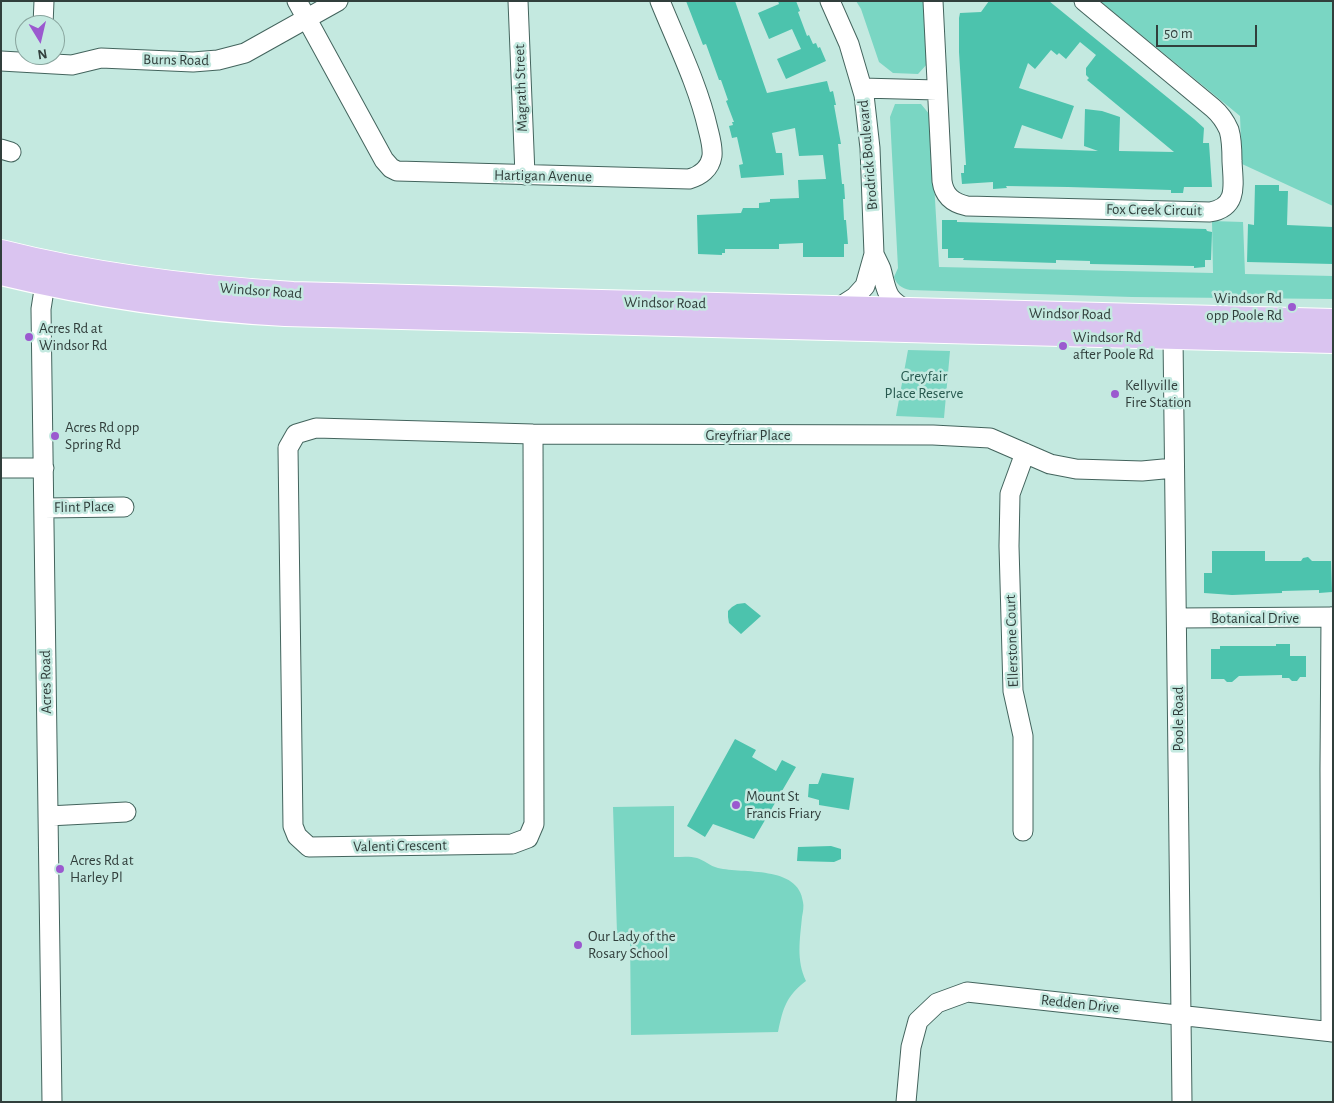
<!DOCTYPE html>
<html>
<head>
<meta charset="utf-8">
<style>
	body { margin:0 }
	#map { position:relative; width:1334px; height:1103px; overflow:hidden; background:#c4e9e0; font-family:"Alegreya Sans",sans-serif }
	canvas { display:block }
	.frame { position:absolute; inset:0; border:2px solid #313f3c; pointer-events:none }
	.north { position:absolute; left:15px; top:15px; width:50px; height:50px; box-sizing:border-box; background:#c4e9e0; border:1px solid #89a59e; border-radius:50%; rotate:171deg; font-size:14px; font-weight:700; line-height:20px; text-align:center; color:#313f3c }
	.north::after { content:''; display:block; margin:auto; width:18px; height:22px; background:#9b59cf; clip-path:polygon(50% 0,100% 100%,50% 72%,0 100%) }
	.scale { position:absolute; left:1156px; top:25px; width:101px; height:22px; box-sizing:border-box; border:2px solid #313f3c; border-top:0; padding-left:6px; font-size:15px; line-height:18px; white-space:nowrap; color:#313f3c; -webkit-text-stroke:4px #c4e9e0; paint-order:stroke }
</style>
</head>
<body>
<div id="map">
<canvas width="1334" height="1103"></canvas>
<div class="frame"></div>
<div class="north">N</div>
<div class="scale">50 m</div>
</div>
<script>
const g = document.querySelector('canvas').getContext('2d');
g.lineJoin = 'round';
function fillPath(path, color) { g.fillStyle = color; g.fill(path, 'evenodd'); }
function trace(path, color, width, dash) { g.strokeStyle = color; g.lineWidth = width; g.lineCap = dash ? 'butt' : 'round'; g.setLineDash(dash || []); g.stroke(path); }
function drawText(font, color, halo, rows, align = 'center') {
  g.font = font + ' "Alegreya Sans",sans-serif'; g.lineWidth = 5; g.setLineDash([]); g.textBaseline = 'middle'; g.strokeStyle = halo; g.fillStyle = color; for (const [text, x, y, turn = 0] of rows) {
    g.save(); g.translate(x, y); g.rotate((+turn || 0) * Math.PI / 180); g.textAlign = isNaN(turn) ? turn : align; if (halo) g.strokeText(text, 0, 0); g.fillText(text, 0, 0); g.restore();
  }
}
fillPath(new Path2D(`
	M856,1H923L928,63L918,74L893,73L879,62L861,9Z
	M1100,1H1333V206L1242,164L1240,116Z
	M895,104H921L930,115L939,267L1213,273L1212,221L1243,222L1245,274L1333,276V299L1132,297L910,290C901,288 897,285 894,277L898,268L890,117Z
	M908,350L950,351L944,418L896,416Z
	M674,806V857C681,857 690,856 697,858C704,860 710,866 718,868C743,874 799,865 803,902C804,906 803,912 802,917C800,939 796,960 806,981C786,996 783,1008 778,1032L631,1035L630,933H617L613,807Z`), '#7ad6c3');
fillPath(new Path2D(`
	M686,1H735L767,93L827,81L830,92L833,91L836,105H834L841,144H838L842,184H844L845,199H843L844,220H846L848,244H844V257H803V243L779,244V249H725V253H722V255L698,254L697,215L741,213L743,208H759V203L770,202V199L799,198L798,180L826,179L823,155L799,156L795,128L772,133L776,153H782L784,175L741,178L739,165L743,164L737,137L732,138L729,126L733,125L732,122H734L726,101L728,100L721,80H719L706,44L703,45Z
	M778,1H796L800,11L798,12L807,36L809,35L813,44L816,43L818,48L820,47L826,61L786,79L777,59L801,49L792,29L769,39L758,13L779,4Z
	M989,1H1049L1194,119L1204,128L1203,143H1209L1212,187H1184L1183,193H1171V190L1068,187L1006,186L1007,188L993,189V182L962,184L961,173H964V165H966L959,52V18L960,13L981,12ZM1080,42L1096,55L1086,68V75L1089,78L1087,80L1174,152L1119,151L1120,117L1102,111L1085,109L1084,146L1098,151L1014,148L1022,125L1062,139L1074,106L1019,88L1028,63L1035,69L1051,50L1057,55L1059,53L1066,59Z
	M1255,185H1279V191H1288L1287,225L1333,227V264L1247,262L1248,224L1254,225Z
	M942,220H957V222L1206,229L1207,231L1212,232L1211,260H1205V267L1194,268V266L1090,264V261L1056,260V263L963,260L964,258H948V249H942Z
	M1212,551H1265V561H1301L1303,558L1308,557L1312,561H1331L1332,592L1319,593V590L1282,591V593L1232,595L1204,593V573H1212Z
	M745,603L761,616L741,634L729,623L728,617V611L732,607L737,604Z
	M1276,644H1290V656H1306V677H1300L1297,681H1292L1289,678H1282V675L1239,676L1232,682H1227L1224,679H1211V649H1220V646H1276Z
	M735,739L756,750L752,757L776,771L782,760L796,767L754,839L713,824L705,837L687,826Z
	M822,773L854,778L849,810L819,805V800L808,797L809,784H818Z
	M831,846L841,849V859L834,862L797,861L798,847Z`), '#4cc3ad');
const minor = new Path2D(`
	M297,1L384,160L391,168L397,171L689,179C700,176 710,169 712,156C713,147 710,137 708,129C698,85 677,43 660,1
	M518,1L525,175
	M830,1L849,44L864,95L870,148L874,254L865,286L855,297L838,308
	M933,1L942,181C944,196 953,203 967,206L1210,212C1239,207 1233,184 1232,161C1232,151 1232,140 1229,130C1225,121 1220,114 1213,108L1084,1
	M43,25L44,1
	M1,61L72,65L101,58L193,62L218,60L245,53L338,1
	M862,88L937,90
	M1,149L11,152
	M874,254C876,259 879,264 881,269C887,290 885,300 908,310
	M47,271L41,309L52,1102
	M1173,337L1182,1102
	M533,434L534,824L528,838L512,844L309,847L297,836L293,826L288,448L296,434L316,428L533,434L933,435L990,438L1050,464L1076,469L1142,471L1174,468
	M1,468H44
	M44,508L124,507
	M1178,618L1333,617
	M48,816L126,812
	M1023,831V736L1013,691L1009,546L1010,494L1025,453
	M1331,1032L1330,769L1331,617
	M906,1102L911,1047L918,1021L937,1003L967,992L1333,1032`);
const major = new Path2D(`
	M1,252C96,276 196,288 293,294L1333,321
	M1,273C95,296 190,309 285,314L1333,341`);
trace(minor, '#43645d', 21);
trace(major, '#fff', 26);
trace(minor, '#fff', 19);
trace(major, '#dac4f0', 24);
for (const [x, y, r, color] of [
	[1292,307,5,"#9b59cf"],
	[29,337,5,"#9b59cf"],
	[1063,346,5,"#9b59cf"],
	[1115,394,5,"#9b59cf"],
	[55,436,5,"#9b59cf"],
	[736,805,5,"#9b59cf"],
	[60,869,5,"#9b59cf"],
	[578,945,5,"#9b59cf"]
]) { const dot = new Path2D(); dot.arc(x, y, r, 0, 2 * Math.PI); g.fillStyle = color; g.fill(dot); trace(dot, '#c4e9e0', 2); }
drawText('15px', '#313f3c', '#c4e9e0', [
	["Burns Road",176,60,1],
	["Magrath Street",521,88,-92],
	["Brodrick Boulevard",868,155,-95],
	["Hartigan Avenue",543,176,1],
	["Fox Creek Circuit",1154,210,1],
	["Windsor Road",261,291,4],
	["Windsor Road",665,303,1],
	["Windsor Road",1070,314,1],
	["Greyfriar Place",748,435],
	["Flint Place",84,507,-1],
	["Botanical Drive",1255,618],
	["Ellerstone Court",1012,641,-92],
	["Acres Road",46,682,-91],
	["Poole Road",1178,719,-90],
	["Valenti Crescent",400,846,-1],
	["Redden Drive",1080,1004,6]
]);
drawText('15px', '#313f3c', '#c4e9e0', [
	["Windsor Rd",1282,298,"right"],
	["opp Poole Rd",1282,315,"right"],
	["Acres Rd at",39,328],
	["Windsor Rd",39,345],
	["Windsor Rd",1073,337],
	["after Poole Rd",1073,354],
	["Kellyville",1125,385],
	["Fire Station",1125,402],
	["Acres Rd opp",65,427],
	["Spring Rd",65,444],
	["Mount St",746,796],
	["Francis Friary",746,813],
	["Acres Rd at",70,860],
	["Harley Pl",70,877],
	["Our Lady of the",588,936],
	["Rosary School",588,953]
], 'left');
drawText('15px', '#27594f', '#c4e9e0', [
	["Greyfair",924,376],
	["Place Reserve",924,393]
]);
</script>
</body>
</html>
